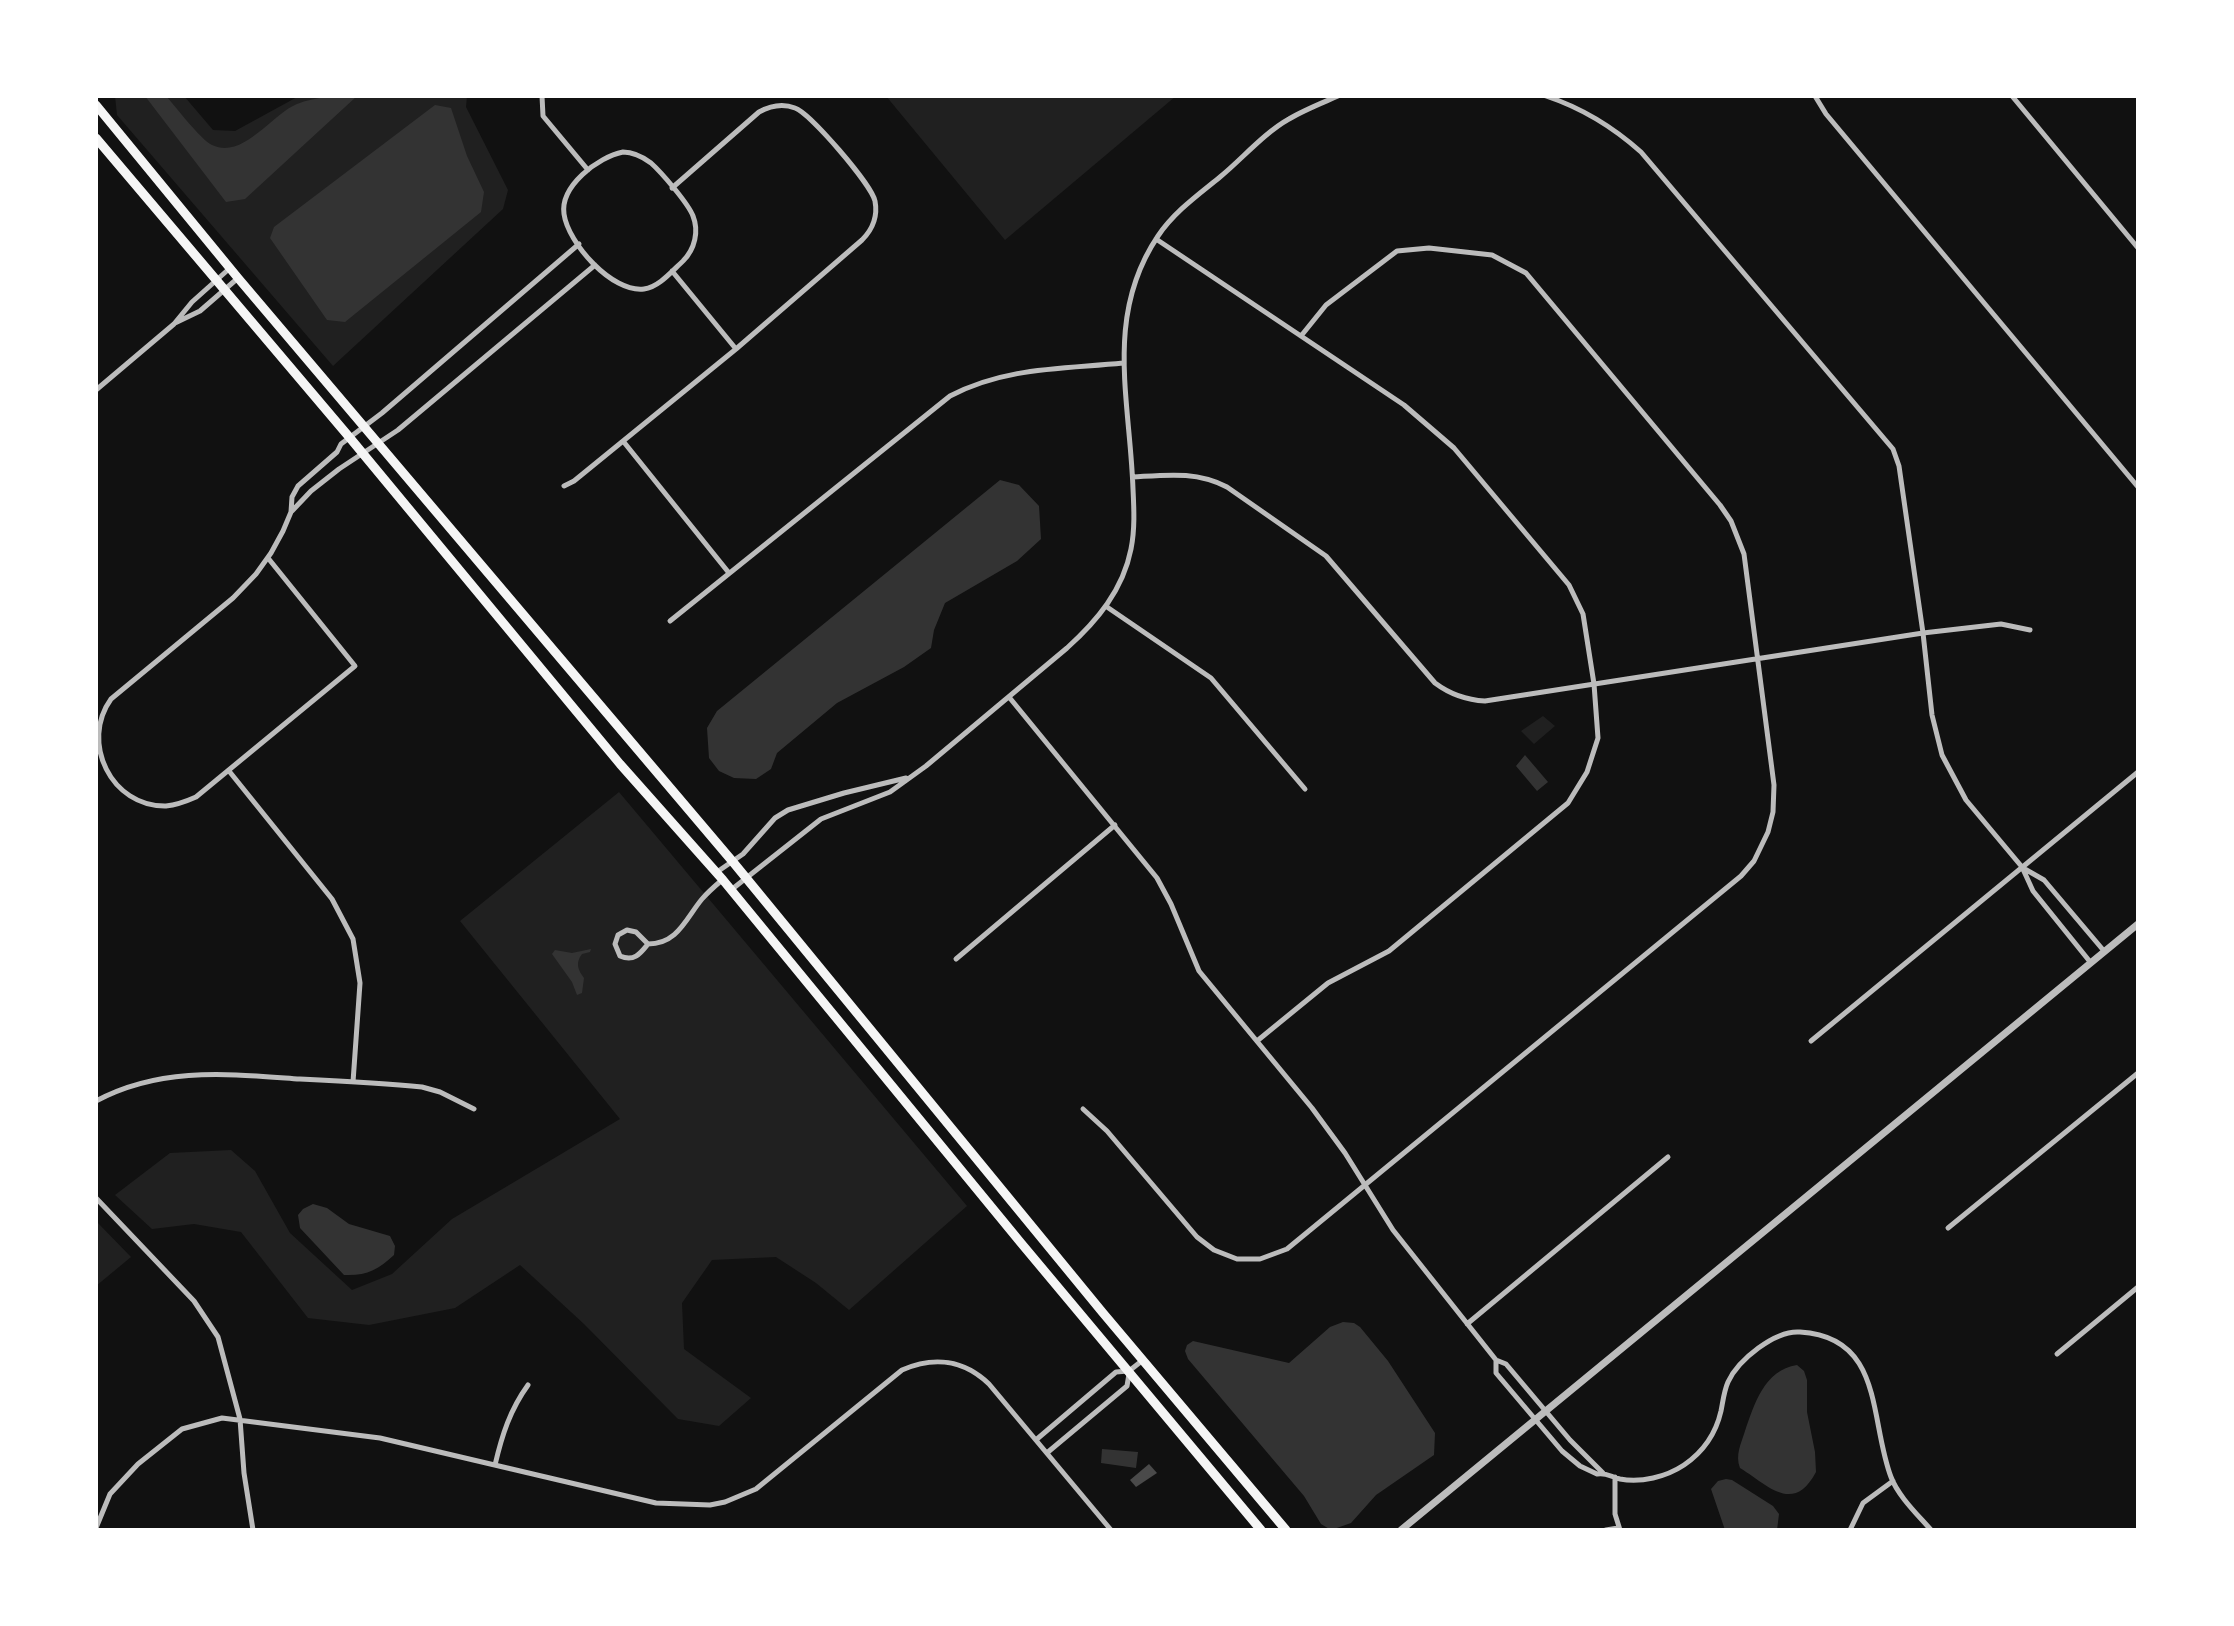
<!DOCTYPE html>
<html>
<head>
<meta charset="utf-8">
<style>
	body { margin:0 }
	#map { position:relative; width:2234px; height:1626px; overflow:hidden; background:#111; font-family:"Alegreya Sans",sans-serif }
	canvas { display:block }
	.frame { position:absolute; inset:0; border:98px solid #fff; pointer-events:none }
</style>
</head>
<body>
<div id="map">
<canvas width="2234" height="1626"></canvas>
<div class="frame"></div>
</div>
<script>
const g = document.querySelector('canvas').getContext('2d');
g.lineJoin = 'round';
function fillPath(path, color) { g.fillStyle = color; g.fill(path, 'evenodd'); }
function trace(path, color, width, dash) { g.strokeStyle = color; g.lineWidth = width; g.lineCap = dash ? 'butt' : 'round'; g.setLineDash(dash || []); g.stroke(path); }
fillPath(new Path2D(`
	M115,96H184L213,130L235,131L299,96H467L466,107L508,190L503,209L333,366L117,115Z
	M886,96H1176L1005,240Z
	M1543,716L1555,726L1534,744L1521,731Z
	M619,792L967,1206L849,1310L816,1283L776,1257L712,1260L682,1303L684,1349L751,1398L719,1426L678,1419L584,1324L520,1265L455,1308L369,1325L308,1318L241,1232L194,1224L152,1229L115,1195L170,1153L231,1150L255,1171L290,1233L352,1290L392,1274L452,1219L620,1119L460,921Z
	M96,1221L131,1257L96,1286Z`), '#202020');
fillPath(new Path2D(`
	M145,96H166C177,108 199,138 212,145C243,160 272,114 297,104C318,96 336,96 357,96L245,199L226,202Z
	M435,105L451,108L467,156L484,192L481,212L345,322L327,320L270,238L274,227Z
	M1000,480L1019,485L1039,506L1041,539L1017,561L945,603L934,630L931,648L904,667L837,703L777,753L771,769L756,779L734,778L719,771L709,758L707,728L717,711Z
	M1525,755L1548,782L1537,791L1516,766Z
	M591,949L590,952L582,954C575,963 578,970 584,978L582,993L577,995L572,982L552,954L555,950L572,953Z
	M313,1204L327,1208L349,1224L390,1236L395,1246L394,1255C378,1270 366,1276 344,1275L300,1228L298,1215L303,1209Z
	M1343,1322L1354,1323L1360,1327L1388,1361L1435,1433L1434,1455L1376,1495L1351,1523L1331,1530L1321,1524L1304,1496L1188,1359L1185,1351L1187,1345L1193,1341L1289,1363L1330,1327Z
	M1797,1365L1804,1371L1807,1380V1412L1815,1452L1816,1472C1793,1515 1768,1485 1740,1468C1735,1455 1741,1444 1745,1431C1754,1405 1764,1370 1797,1365Z
	M1102,1449L1138,1452L1136,1468L1101,1463Z
	M1726,1479L1732,1480L1773,1506L1779,1514L1777,1530H1725L1711,1489L1718,1481Z`), '#333');
fillPath(new Path2D(`
	M1149,1464L1157,1473L1136,1487L1130,1480Z`), '#4a4a4a');
trace(new Path2D(`
	M542,96L543,116L588,170
	M1546,96C1582,108 1613,127 1641,152L1893,449L1899,466L1923,633L1932,715L1942,755L1966,800L2022,867L2033,891L2091,963
	M1815,96L1826,114L2138,487
	M2012,96L2138,248
	M623,152C633,152 643,157 651,163C661,172 688,203 693,216C699,231 695,249 683,261C672,271 659,287 644,289C612,293 568,243 564,214C560,186 598,157 623,152Z
	M1156,239L1404,405L1454,448L1569,585L1583,614L1594,684L1598,738L1587,772L1568,803L1389,951L1328,983L1257,1041
	M672,271L736,349
	M175,323L200,311L238,278
	M96,390L174,324L192,302L230,268
	M623,441L729,573
	M1133,477C1167,475 1196,471 1227,487L1326,556L1435,683C1451,695 1466,700 1485,701L1923,633L2001,624L2030,630
	M564,486L574,481L736,349L862,240C873,229 878,217 875,201C871,184 810,113 795,108C782,103 770,106 759,112L672,188
	M292,511L311,491L339,469L398,430L595,265
	M268,558L355,666L196,797C187,801 176,805 166,806C111,807 80,742 111,699L233,598L256,574L271,553L283,531L291,512L292,497L298,486L337,452L341,444L382,413L579,244
	M1107,607L1211,678L1305,789
	M670,621L950,396C1005,367 1063,369 1123,363
	M1009,697L1157,878L1171,904L1199,971L1312,1108L1345,1153L1393,1230L1496,1360L1506,1364L1570,1440L1603,1473
	M229,771L332,899L353,939L360,983L353,1082
	M2023,868L2044,880L2104,951
	M717,872L743,854L775,818L788,810L844,793L906,778
	M731,890L821,819L890,792L926,766L1067,648C1097,621 1123,590 1131,549C1135,529 1134,509 1133,489C1130,400 1104,316 1158,236C1174,212 1198,195 1220,177C1242,159 1264,133 1289,119C1304,110 1322,103 1338,96
	M627,930L636,932L648,944C640,954 634,962 620,956L615,944L618,935Z
	M648,944C678,944 686,918 702,899C708,892 715,886 722,880
	M956,959L1115,825
	M1811,1041L2138,772
	M96,1101C161,1066 229,1074 300,1079C341,1081 382,1083 422,1087L440,1092L474,1109
	M1083,1109L1107,1131L1197,1237L1214,1250L1237,1259H1260L1287,1249L1741,876L1754,861L1768,832L1773,812L1774,785L1744,554L1731,521L1720,505L1526,273L1492,255L1429,248L1397,251L1326,305L1301,336
	M96,1198L194,1301L218,1337L240,1419L244,1473L253,1530
	M1948,1228L2138,1073
	M1467,1324L1668,1157
	M2057,1354L2138,1287
	M1496,1360V1373L1562,1451L1580,1466L1597,1474C1606,1472 1611,1477 1620,1479C1641,1483 1666,1477 1684,1465C1703,1452 1716,1433 1721,1411C1723,1401 1724,1391 1728,1382C1738,1360 1775,1330 1800,1332C1884,1337 1869,1419 1891,1477C1898,1496 1918,1515 1931,1530
	M1129,1371L1143,1360
	M1037,1439L1116,1372L1128,1371
	M1048,1452L1127,1386L1129,1374
	M495,1465C502,1435 510,1410 528,1385
	M1615,1477V1514L1620,1530
	M96,1528L110,1494L138,1464L182,1429L222,1418L380,1438L656,1503L710,1505L725,1502L756,1489L902,1370C934,1356 964,1360 989,1384L1111,1530
	M1606,1530L1618,1528
	M1850,1530L1863,1503L1893,1481`), '#bcbcbc', 5);
trace(new Path2D(`
	M1401,1530L2138,924`), '#bcbcbc', 7);
trace(new Path2D(`
	M96,105L238,278L733,862L1103,1313L1286,1530
	M96,138L350,438L620,764L723,880L1021,1243L1261,1530`), '#f5f5f5', 9);
</script>
</body>
</html>
